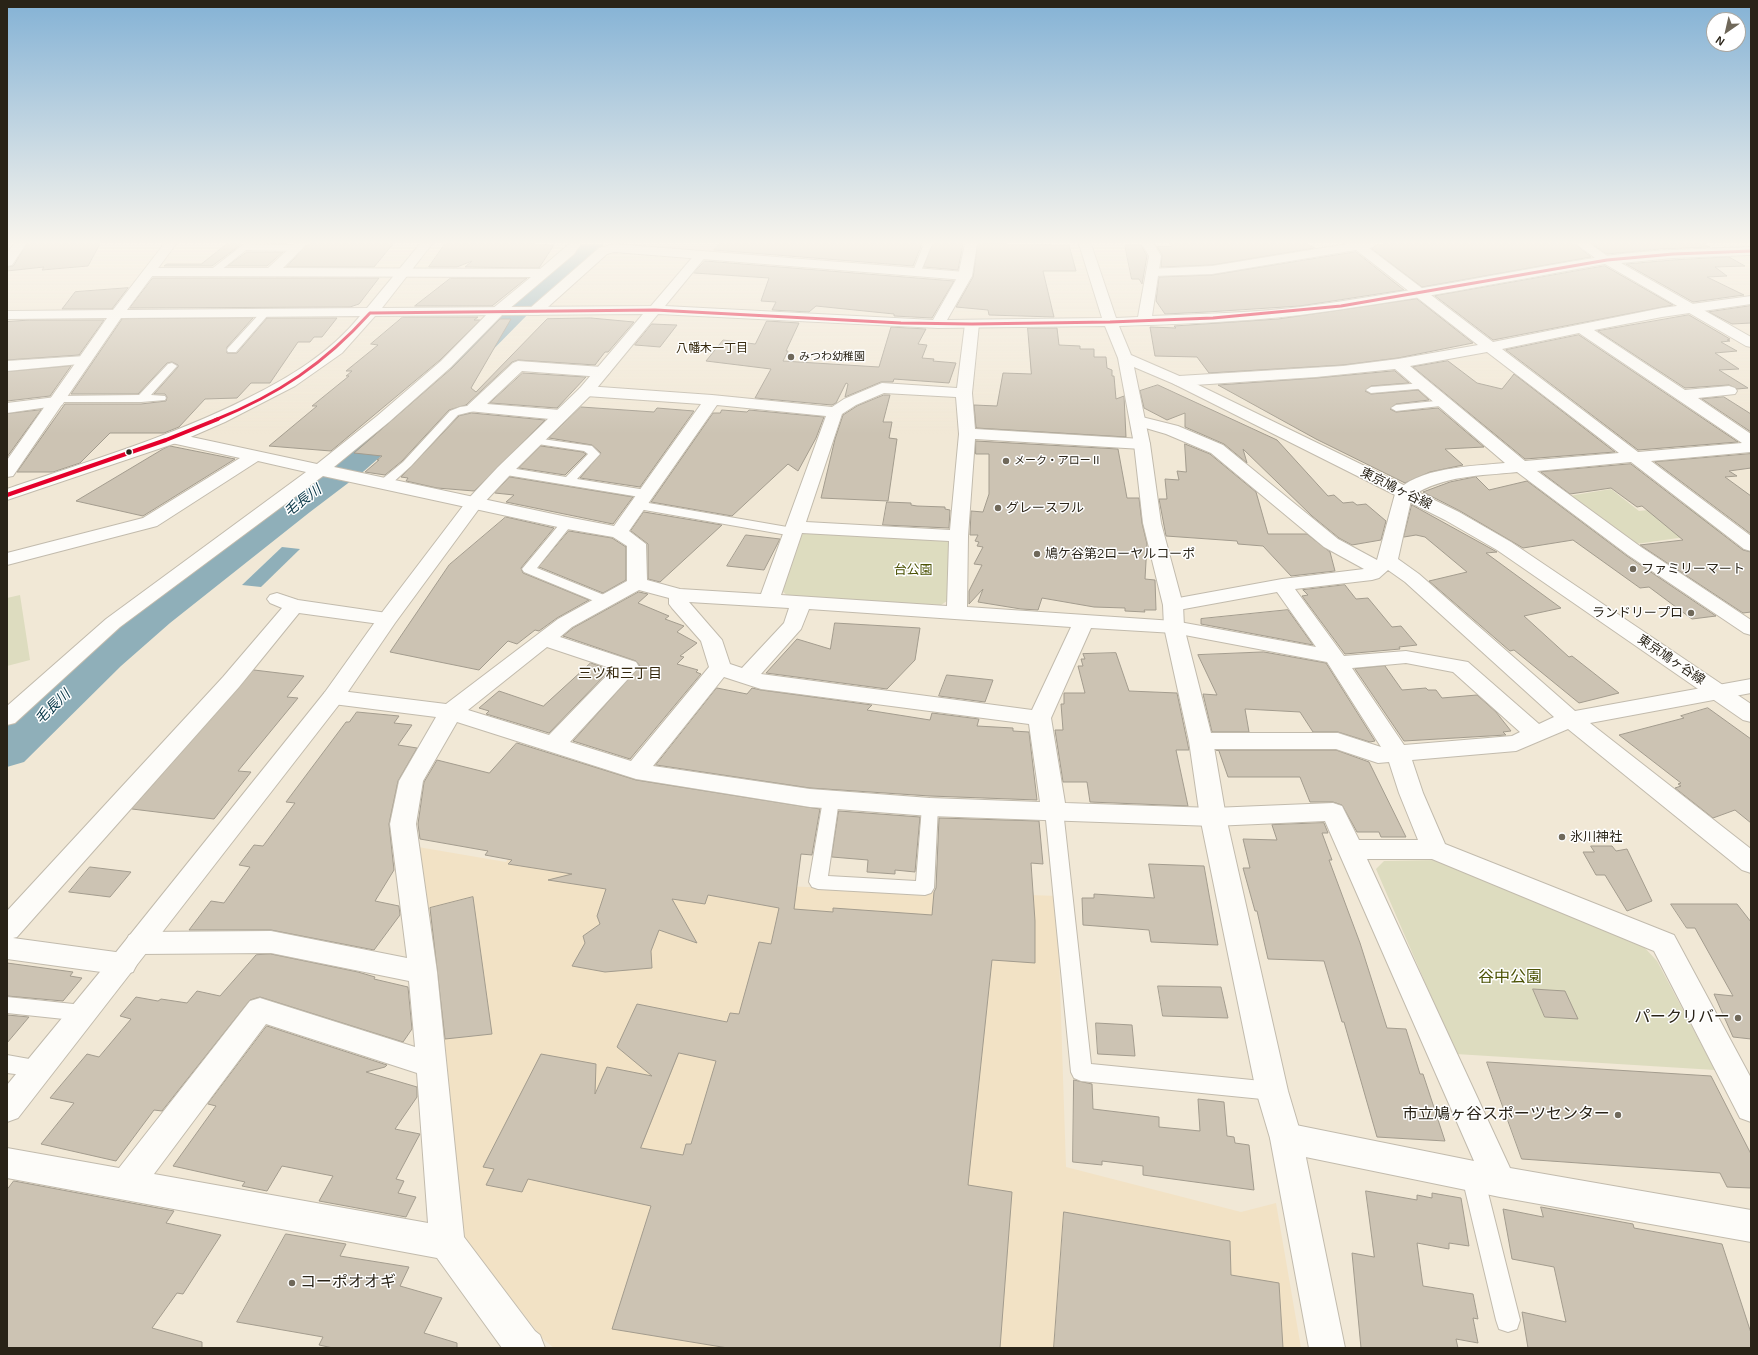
<!DOCTYPE html>
<html>
<head>
<meta charset="utf-8">
<style>
	body { margin:0 }
	#map { position:relative; width:1758px; height:1355px; overflow:hidden; background:#f1e8d6; font-family:Helvetica,sans-serif }
	canvas { display:block }
	.frame { position:absolute; inset:0; border:8px solid #292317; pointer-events:none }
	.north { position:absolute; left:1706px; top:12px; width:40px; height:40px; box-sizing:border-box; background:#fff; border:1px solid #a9a7a2; border-radius:50%; rotate:214deg; font-size:11px; font-weight:700; line-height:16px; text-align:center; color:#292317 }
	.north::after { content:''; display:block; margin:auto; width:14px; height:18px; background:#6f685a; clip-path:polygon(50% 0,100% 100%,50% 72%,0 100%) }
</style>
</head>
<body>
<div id="map">
<canvas width="1758" height="1355"></canvas>
<div class="frame"></div>
<div class="north">N</div>
</div>
<script>
const g = document.querySelector('canvas').getContext('2d');
g.lineJoin = 'round';
function fillPath(path, color) { g.fillStyle = color; g.fill(path, 'evenodd'); }
function trace(path, color, width, dash) { g.strokeStyle = color; g.lineWidth = width; g.lineCap = dash ? 'butt' : 'round'; g.setLineDash(dash || []); g.stroke(path); }
function drawText(font, color, halo, rows, align = 'center') {
  g.font = font + ' Helvetica,"Noto Sans JP",sans-serif'; g.lineWidth = 3; g.setLineDash([]); g.textBaseline = 'middle'; g.strokeStyle = halo; g.fillStyle = color; for (const [text, x, y, turn = 0] of rows) {
    g.save(); g.translate(x, y); g.rotate((+turn || 0) * Math.PI / 180); g.textAlign = isNaN(turn) ? turn : align; if (halo) g.strokeText(text, 0, 0); g.fillText(text, 0, 0); g.restore();
  }
}
fillPath(new Path2D(`
	M585,763L620,773L770,794L753,885L1057,896L1066,1167L1241,1212L1276,1203L1301,1348H554L543,1339L464,1238L418,847L506,862Z`), '#f2e2c5');
fillPath(new Path2D(`
	M602,244H778L768,256L762,257Z`), '#f4e1dc');
fillPath(new Path2D(`
	M1611,489L1639,511L1693,505L1727,531L1636,544L1569,496Z
	M806,532L946,540L950,542L947,601L941,605L788,596L782,591L802,535Z
	M20,595L30,660L7,666V598Z
	M1437,860L1644,947L1657,961L1715,1070L1456,1054L1376,869L1384,861Z`), '#dddcbf');
fillPath(new Path2D(`
	M282,547L300,549L261,587L242,585Z`), '#8fafb9');
fillPath(new Path2D(`
	M578,244H604L591,264L533,309L473,370L462,372L451,370L447,363L451,356L513,297L573,253Z
	M410,403L422,406L427,413L422,420L364,471L310,512L170,623L121,666L24,762L7,767V724L89,648L140,605L284,496L340,457L398,406Z`), '#8fafb9');
const building = new Path2D(`
	M27,244H100L88,266L42,270L44,267L7,271V267L13,266Z
	M227,244H242L212,266H164L167,264H201Z
	M308,244H393L374,267H287Z
	M445,244H527L554,245L539,268L465,267L472,261L457,267H429Z
	M720,244H922L913,266L714,250Z
	M933,244H963L958,270L924,267Z
	M978,244L1069,245L1076,271H1043L1054,317L989,315L988,310L956,307L973,277Z
	M1170,244H1307L1315,248L1212,265L1161,267L1162,255L1157,246H1171Z
	M1388,244H1575L1591,257L1422,287L1372,249L1376,245Z
	M1592,244H1705L1710,247L1660,249L1607,254Z
	M1125,245H1141L1147,256L1142,284L1139,279H1132Z
	M247,252H283L267,266H228Z
	M1356,252L1404,290L1300,306L1207,312L1165,314L1156,301L1159,277L1212,275Z
	M1729,257L1745,266L1715,267L1727,276L1707,277L1744,295L1693,302L1626,264L1673,260Z
	M705,261L954,281L932,318L894,316V314L816,306L809,312L772,310L776,302L761,301L769,278L694,273Z
	M1605,266L1673,305L1493,340L1435,296Z
	M153,278H379L359,304L350,307L130,308Z
	M451,278H527L492,306H415Z
	M128,288L112,309H62L75,292Z
	M1417,299L1473,343L1398,358L1343,365L1209,373L1197,357L1155,356L1150,327L1176,328L1174,326L1278,319Z
	M1751,306V323L1732,324L1709,312Z
	M1689,315L1730,339L1727,340L1730,341L1721,342L1737,351L1715,353L1739,369L1719,370L1748,388L1737,389L1729,385L1685,388L1598,331Z
	M403,317H478L474,320H480L440,360L331,451L269,446L317,406H312L349,376H346L352,371H346L378,345L371,344Z
	M253,318L227,347V353H237L267,318H337L322,337H314L310,342H298L270,383H251L237,398L205,399L179,427L164,433H110L80,463L53,472H17L65,404H141L166,401L167,397L165,394H154L178,367V365L172,362L167,363L138,394H71L122,319Z
	M591,318L634,322L608,352H605L595,365L518,360L512,362L466,405L449,410L402,461L385,475L365,472L379,460H377L382,456L354,453L452,368L500,319H511L471,388L476,392L547,319Z
	M30,320H104L79,355L7,360V322Z
	M767,321L799,323L786,351H788L783,361L879,367L891,327L926,329L918,344L927,345L922,358L934,359L933,361L956,363L949,383L894,379L893,382H881L845,397L848,384L846,383L836,403L832,405L755,398L771,369L706,361L723,340L755,344Z
	M652,324L677,325L660,347L635,345Z
	M1028,328H1057L1059,345L1080,346V349H1094V357H1106L1107,368L1112,370V376H1114L1116,399L1124,396L1126,437L976,428L974,405L997,406L1003,373L1031,374Z
	M1579,335L1738,442L1638,450L1506,350Z
	M1448,361L1477,383L1502,389L1514,374L1615,452L1525,459L1413,367Z
	M71,366L50,396L7,401V372Z
	M1395,371L1409,383L1371,386L1365,391L1371,394L1418,390L1429,400L1396,404L1390,409L1396,412L1438,408L1484,447L1445,449L1463,465L1430,472L1405,483L1316,439L1218,385L1316,378Z
	M523,373L586,377L557,408L490,403Z
	M1158,385L1277,440L1328,496L1334,495L1343,503L1353,502L1357,505L1366,504L1386,521L1381,540L1352,545L1339,538L1312,516L1243,449L1247,463L1224,444L1185,427V413L1167,420L1144,408L1140,391Z
	M884,395H890L883,422H892L889,438L897,439L888,501L821,498L835,439L843,415L857,406Z
	M1724,397L1751,414V432L1702,399Z
	M581,407L654,412L657,408L694,411L640,487L580,478L601,453L592,445L549,438Z
	M41,410L7,457V414Z
	M722,410L747,412L749,410L824,417L816,438L798,471L788,464L732,516L651,502L713,413H720Z
	M472,413L545,420L474,491L437,488L406,481L408,478L401,477L459,416Z
	M976,441L1118,449L1127,498H1139L1142,523L1147,544L1145,579L1155,580L1156,610H1144L1145,612L1125,611V608L1094,607L1042,598L1038,610L1021,609L978,602L983,589L969,604V591L982,565L974,564L983,547L977,546L979,542L975,541L978,535H970L971,511L983,512L989,494V454H976Z
	M1185,444L1210,454L1256,492L1268,534H1307L1330,552L1335,571L1291,576L1263,546L1238,544L1237,541L1166,536L1159,499H1167L1165,479L1179,480L1177,471L1186,472Z
	M170,446L235,459L143,516L76,501L163,449Z
	M541,446L583,452L586,454L565,475L519,468Z
	M1751,454V468L1729,471L1737,476L1725,477L1751,496V534L1655,462Z
	M1631,464L1743,550L1751,552V612L1743,613L1640,545L1683,540L1642,506L1637,507L1611,488L1570,494L1541,472Z
	M510,477L633,497L613,524L506,502L514,495L495,493Z
	M1476,477L1489,490L1527,481L1627,556L1716,616L1692,619L1649,587L1640,588L1573,540L1523,548L1460,511L1423,492L1450,482Z
	M887,502L911,503V505L917,506L945,507V509L950,510L949,528L883,525Z
	M1412,505L1497,552L1486,553L1561,608L1524,616L1569,657L1572,656L1619,693L1579,703L1519,654L1514,650L1510,651L1429,581L1467,572L1425,537L1416,535L1404,537Z
	M644,512L722,525L660,582L648,579V544L631,531Z
	M506,517L554,528L521,568L523,573L589,600L557,618L539,631L535,630L517,644L508,641L479,670L390,652L449,565Z
	M569,531L612,538L626,547V580L603,593L539,567Z
	M746,535L780,539L764,570L727,566Z
	M1345,585L1356,599L1368,598L1392,627L1401,626L1417,645L1399,647L1400,649L1345,654L1302,596L1308,595L1303,590Z
	M639,592L648,594L638,603L669,616L665,619L684,626L677,632L697,643L680,656L684,657L677,664L698,670L696,672L701,674L630,759L573,741L640,666L636,661L563,636L573,628Z
	M1288,610L1313,645L1201,624V619Z
	M835,623L920,628L915,660L887,689L766,673L797,639L830,649Z
	M1264,652L1326,663L1375,741L1370,742L1338,732H1313L1300,712L1245,709L1249,732H1212L1203,694L1217,695L1198,655Z
	M1116,653L1129,691L1177,693L1189,750H1176L1188,806L1090,802L1087,782H1063L1055,730H1063L1061,704H1064V693H1085L1078,666H1083L1081,659H1085L1083,654Z
	M591,663L610,670L549,733L486,714L489,711L479,708L499,691L543,706Z
	M1385,666L1402,690L1426,688L1428,690H1436L1442,698L1477,695L1496,712L1511,731L1503,732L1506,735L1404,741L1355,669Z
	M254,670L304,676L287,697L298,698L238,771L251,772L214,819L132,809Z
	M947,675L993,680L985,702L939,696Z
	M717,688L747,694L752,688L761,690L872,705L867,710L930,720L932,713L979,719L977,726L1013,728V731L1029,732L1037,800L930,796L810,788L656,765Z
	M1708,708L1751,739V823L1735,810L1713,818L1675,788L1681,786L1678,784L1681,783L1619,735L1684,718L1681,716Z
	M357,712L399,716L394,723L412,725L398,745L417,748L398,781L389,824L394,870L375,901L399,906L400,915L374,950L271,930H189L211,901L224,903L250,867L239,865L254,845L263,846L295,803L286,802L346,722H349Z
	M517,743L636,780L820,809L812,855L801,854L794,909L833,912V908L932,915L934,892L936,888L939,818L1039,821L1043,864L1031,863L1035,921V963L992,960L968,1185L1012,1192L1000,1348H728L612,1329L651,1206L528,1179L522,1192L486,1185L494,1169L483,1167L541,1054L596,1064L595,1094L607,1067L652,1076L617,1047L637,1004L727,1022L730,1013L739,1014L759,942L771,944L779,908L708,895L705,904L672,899L697,943L659,930L651,951L652,968L605,972L572,966L585,943L583,936L600,924L597,916L606,889L548,880L572,874L508,864L512,860L485,855L488,851L420,839L418,824L424,782L437,760L489,773ZM679,1053L716,1061L691,1144H686L683,1155L641,1148Z
	M1216,750H1336L1369,762L1406,837H1381L1379,832H1357L1342,805L1333,802H1310L1300,777H1228L1219,751Z
	M839,811L920,817L915,872L895,870V874L867,872L868,860L832,857Z
	M1324,823L1328,833H1322L1332,860H1329L1360,943L1387,1028L1406,1029L1420,1074H1423L1445,1141L1377,1137L1344,1022H1342L1324,961L1268,959L1257,911H1255L1243,868H1250L1243,839L1277,840L1272,825Z
	M1591,846H1612L1616,851L1627,849L1652,901L1627,911L1605,875H1596L1583,852H1594Z
	M1149,864L1204,866L1218,945L1151,942L1149,930L1083,925L1082,898H1094V894L1154,898Z
	M90,867L131,872L110,897L69,892Z
	M473,897L492,1034L445,1039L430,908Z
	M1671,904H1737L1751,922V1039L1733,1037L1714,994L1733,996L1695,928H1687Z
	M271,954L358,972L375,977L374,979L408,987L412,1029L403,1042L260,997L250,1000L162,1111L154,1110L116,1161L41,1144L74,1103L50,1098L87,1054L99,1057L131,1019L120,1016L136,997L158,1001L161,999L187,1003L197,991L220,996L256,955Z
	M7,963L73,972L70,976L82,978L63,1001L7,996Z
	M1158,986L1221,987L1228,1018L1163,1016Z
	M1533,989L1565,991L1578,1019L1545,1017Z
	M7,1015L29,1017L7,1043Z
	M1096,1023L1132,1025L1135,1056L1098,1054Z
	M267,1026L387,1065L385,1067L366,1072L417,1087V1097L395,1129L420,1134L396,1179L404,1181L398,1193L416,1197L406,1217L319,1201L333,1176L282,1166L267,1191L242,1186L245,1182L173,1166L216,1106L208,1104Z
	M1487,1062L1711,1076L1751,1154V1188L1727,1187L1720,1173L1522,1159Z
	M1074,1080L1092,1084L1093,1109L1159,1117V1127L1200,1131L1198,1099L1224,1102L1227,1136L1234,1137L1235,1143L1249,1145L1254,1190L1143,1175V1166L1102,1161V1165L1073,1162Z
	M14,1181L174,1211L166,1223L221,1235L183,1294L177,1293L152,1328L202,1342V1348H7V1190Z
	M1366,1191L1417,1200V1195L1432,1198V1193L1461,1198L1469,1246L1449,1243V1249L1417,1243L1423,1286L1473,1294L1478,1319L1473,1318L1478,1343L1456,1339L1458,1348H1361L1352,1253L1374,1257Z
	M1541,1207L1633,1224L1634,1228L1722,1244L1751,1333V1348H1528L1522,1312L1566,1322L1554,1267L1512,1259L1503,1209L1543,1217Z
	M1064,1212L1230,1241L1231,1275L1279,1283L1283,1348H1054Z
	M286,1234L346,1244L340,1256L409,1267L400,1286L442,1298L424,1333L457,1343V1348H333L319,1345L323,1337L237,1322Z`);
fillPath(building, '#ccc3b3');
trace(building, '#a39c8e', 1);
const lane = new Path2D(`
	M244,244L297,245L301,248L297,251L246,250L215,275H209V271Z
	M924,244H932L921,271L917,274L914,273L913,271Z
	M265,310L268,311V315L236,352H228L227,350L228,348L262,311Z
	M172,363L177,366L151,395L165,396L166,398L165,400L141,402H58L53,399L58,396L139,395L168,364Z
	M1424,383L1429,386L1428,388L1371,393L1366,390L1371,387Z
	M1445,400L1449,401L1450,403L1449,405L1396,411L1391,408L1396,405Z
	M474,405L478,406L479,408L478,410L458,415L411,466L389,486H381L379,483L381,480L403,462L450,411L460,407Z
	M535,438L592,446L600,454L577,479L646,490L652,494L646,498L500,474L498,471L504,467L566,477L588,454L584,451L531,443L529,441Z
	M637,501L793,528L799,532L793,536L633,508L631,505Z
	M567,519L573,523L537,568L609,597L611,600L609,603H599L524,572L522,569L563,520Z
	M831,794L837,796L839,800L828,876L916,881L922,807L924,803L930,801L936,803L938,807L934,888L931,893L925,895L818,889L812,887L809,882L823,800L825,796Z
	M1054,804L1060,806L1063,810L1091,1064L1272,1082L1280,1084L1283,1091L1280,1098L1272,1100L1081,1081L1074,1078L1071,1072L1045,810L1048,806Z
	M7,997L83,1005L90,1007L93,1013L90,1019L83,1021L7,1013Z
	M7,1055L46,1062L49,1068L46,1074L39,1077L7,1073Z
	M1473,1167L1481,1170L1484,1177L1520,1320L1517,1329L1508,1332L1499,1329L1496,1320L1462,1177L1465,1170Z`);
const street = new Path2D(`
	M14,244H26L12,265L7,266V253Z
	M294,244H307L283,268L540,269L569,244H581L574,254L502,315L451,367L389,422L334,467L567,517L614,526L701,404L586,396L580,394L578,391L580,388L586,386L712,395L832,407L844,399L882,383L957,388L965,324L967,321H977L979,324L972,393L975,429L1142,439L1148,440L1150,444L1148,448L1142,449L975,439L968,536L967,607L1174,621L1316,647L1277,592L1173,611L1166,609L1163,605L1166,601L1173,599L1282,579L1364,569L1324,547L1211,453L1166,434L1132,424L1130,421L1132,418L1138,416L1178,426L1223,445L1338,539L1377,560L1395,494C1414,467 1475,466 1505,463L1395,369L1316,377L1179,386L1174,384L1171,381L1174,378L1179,376L1343,366L1398,359L1478,345L1356,250L1212,274L1153,276L1148,275L1146,272L1148,269L1212,266L1347,244H1375L1373,247L1369,248L1493,342L1662,308L1751,296V304L1662,317L1594,330L1685,390L1729,386L1735,388L1737,391L1735,394L1698,398L1751,434V452L1651,461L1751,536V551L1744,549L1631,462L1537,471L1641,547L1751,620V635L1744,633L1628,555L1517,472C1480,476 1444,475 1412,496L1398,559L1419,574L1575,711L1751,679V693L1590,723L1751,849V873L1742,870L1568,729L1516,751L1412,760L1423,793L1445,844L1674,935L1751,1078V1122L1740,1118L1654,951L1432,859H1367L1510,1168L1751,1210V1242L1500,1197L1286,1153L1275,1148L1270,1138L1275,1128L1286,1123L1474,1161L1325,821L1213,826L930,816L810,807L636,779L457,722L423,781L416,824L437,972L464,1237L535,1331L540,1335L545,1348H502L437,1258L7,1178V1148L119,1168L250,1001L260,998L415,1047L409,981L271,953L139,954L129,951L125,943L129,935L139,932L271,931L407,958L390,824L399,781L436,717L333,704L325,702L322,697L325,692L333,690L446,704L558,619L627,581V546L613,537L567,529L323,476L120,627L15,723L7,725V706L106,619L306,472L258,461L157,526L7,565V553L143,518L240,458L167,442L165,438L167,434L173,433L317,464L377,416L441,361L492,309L531,277L150,276L143,272L150,268H268ZM1579,333L1742,443L1638,452L1502,349ZM1487,352L1619,453L1525,461L1410,366ZM884,393L956,397L959,434L950,530L806,522L842,414L856,405ZM717,405L826,416L761,594L680,589L647,580L646,544L629,531ZM802,533L949,541L947,606L781,595ZM1388,570L1405,582L1554,717L1539,724L1468,662L1406,651L1344,656L1295,589L1372,580L1379,578ZM639,590L669,598V604L672,608L701,641L709,667L631,761L570,742L639,667L636,662L560,637L572,627ZM689,602L789,608L784,623L742,668L730,664L722,640ZM809,609L1071,627L1032,710L761,674L801,629ZM1091,628L1174,633L1327,662L1381,747L1338,733H1201L1193,736L1189,741L1193,746L1201,749H1336L1378,763L1389,762L1399,793L1418,840H1359L1342,806L1333,803L1213,808L1065,803L1051,718ZM547,647L613,669L549,735L468,710ZM1406,663L1453,672L1520,732L1512,736L1404,745L1352,668ZM724,677L761,689L1029,724L1040,802L930,798L810,789L653,766ZM266,1024L417,1073L428,1223L154,1174Z
	M614,244L965,272L972,276L965,280L614,252L607,254L539,315H529L527,312L529,309L599,248Z
	M1576,244H1590L1613,260L1612,263H1602Z
	M85,356L90,357L92,360L90,363L7,371V361Z
	M518,361L602,367L607,369L610,372L607,375L602,377L522,371L487,404L560,410L566,412L568,415L566,418L560,420L468,411L466,408L468,405L513,363Z
	M56,397L62,399L64,402L62,405L7,413V403Z
	M277,593L298,600L387,613L394,615L397,619L394,623L387,625L299,613L239,687L17,937L13,938L123,953L133,956L137,964L133,972L123,975L7,959V911L223,677L282,608L270,603L267,599L270,595Z`);
const secondary = new Path2D(`
	M164,244H176L127,310L367,308L420,244H432L382,308L651,306L697,252L701,251L707,255L665,306L933,320L958,276L965,244H977L972,276L947,320L1102,318L1079,244H1091L1116,318L1138,317L1149,256L1142,244H1154L1161,256L1152,316C1201,314 1251,313 1300,307C1403,294 1504,272 1606,256C1654,249 1703,249 1751,247V255L1673,258L1621,263L1751,337V347L1746,346L1605,264C1504,282 1402,302 1300,315C1240,322 1179,324 1119,326L1131,355L1184,378L1459,512L1511,542L1751,704V722L1743,720L1497,550L1445,520L1174,384L1134,367L1150,444L1161,523L1183,605L1184,627L1213,741L1226,817L1288,1091L1302,1138L1345,1348H1309L1270,1138L1256,1091L1200,817L1189,741L1164,627L1163,605L1143,523L1134,444L1118,358L1105,326L938,328L658,314L592,394L510,475L481,506L395,623L341,702L18,1118L7,1122V1085L113,956L325,692L380,615L469,498L498,467L580,388L643,314L375,316L342,353L295,386L225,422L179,442L7,500V489C88,461 171,437 248,398C290,377 330,353 360,316L121,318L13,476L7,477V460L107,318L7,319V311L113,310Z`);
trace(lane, '#c2bbad', 2);
trace(street, '#c2bbad', 2);
trace(secondary, '#c2bbad', 2);
fillPath(lane, '#fdfcf9');
fillPath(street, '#fdfcf9');
fillPath(secondary, '#fdfcf9');
trace(new Path2D(`
	M370,313L655,310L901,323L972,324L1110,322L1213,318L1341,306L1607,260L1673,254L1751,251
	M215,420C279,394 324,364 370,313`), '#e4002b', 3);
trace(new Path2D(`
	M7,495L166,440L218,419`), '#e4002b', 4);
const sky = g.createLinearGradient(0, 0, 0, 434);
sky.addColorStop(0, '#84b2d5');
sky.addColorStop(0.56, '#f9f5ed');
sky.addColorStop(1, '#f9f5ed00');
g.fillStyle = sky;
g.fillRect(0, 0, 1758, 434);
for (const [x, y, r, color] of [
	[791,357,4,"#6f685a"],
	[129,452,3.5,"#292317"],
	[1006,461,4,"#6f685a"],
	[998,508,4,"#6f685a"],
	[1037,554,4,"#6f685a"],
	[1633,569,4,"#6f685a"],
	[1691,613,4,"#6f685a"],
	[1562,837,4,"#6f685a"],
	[1738,1018,4,"#6f685a"],
	[1618,1115,4,"#6f685a"],
	[292,1283,4,"#6f685a"]
]) { const dot = new Path2D(); dot.arc(x, y, r, 0, 2 * Math.PI); g.fillStyle = color; g.fill(dot); trace(dot, '#fff', 1.5); }
drawText('11px', '#292317', '#fff', [
	["みつわ幼稚園",799,357],
	["メーク・アローⅡ",1014,461]
], 'left');
drawText('12px', '#35280d', '#fff', [
	["八幡木一丁目",712,349]
]);
drawText('13px', '#292317', '#fff', [
	["東京鳩ヶ谷線",1396,489,26],
	["東京鳩ヶ谷線",1671,660,34]
]);
drawText('13px', '#292317', '#fff', [
	["グレースフル",1006,508],
	["鳩ケ谷第2ローヤルコーポ",1045,554],
	["ファミリーマート",1641,569],
	["ランドリープロ",1683,613,"right"],
	["氷川神社",1570,837]
], 'left');
drawText('13px', '#4c5305', '#fff', [
	["台公園",913,570]
]);
drawText('italic 14px', '#073647', '#fff', [
	["毛長川",303,501,-37],
	["毛長川",53,707,-44]
]);
drawText('14px', '#35280d', '#fff', [
	["三ツ和三丁目",620,674]
]);
drawText('16px', '#4c5305', '#fff', [
	["谷中公園",1510,978]
]);
drawText('16px', '#292317', '#fff', [
	["パークリバー",1730,1018],
	["市立鳩ヶ谷スポーツセンター",1610,1115],
	["コーポオオギ",300,1283,"left"]
], 'right');
</script>
</body>
</html>
